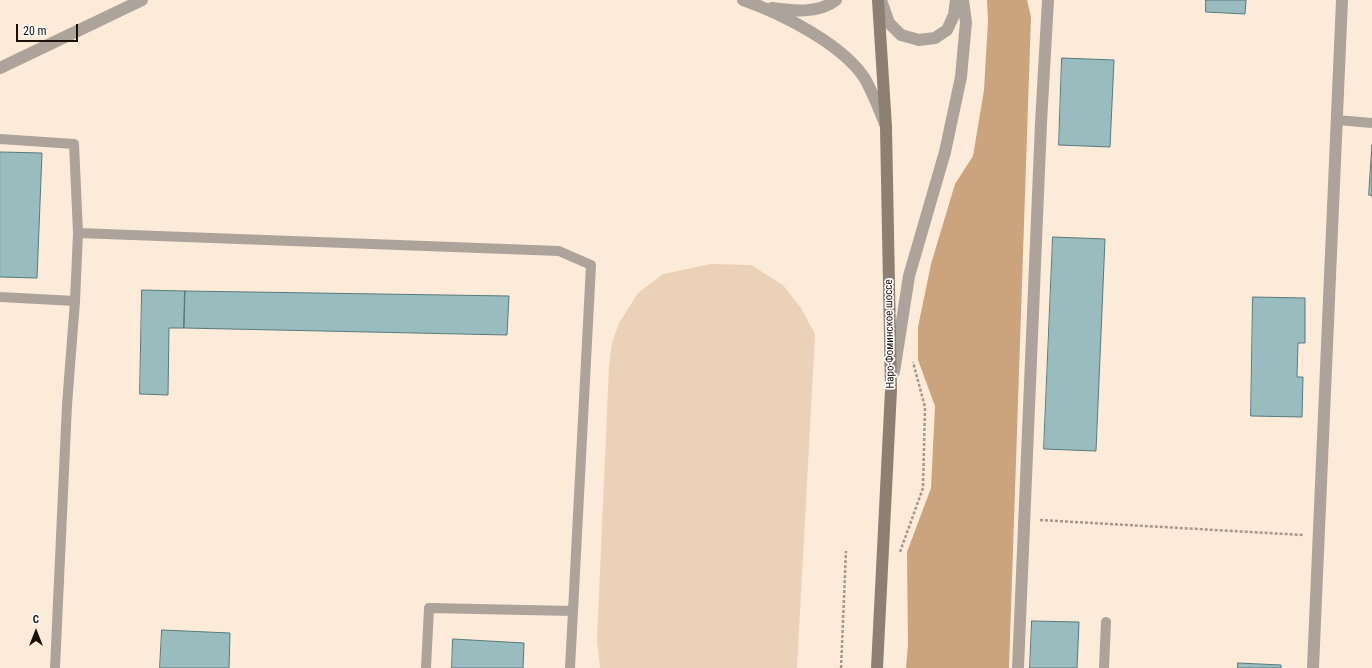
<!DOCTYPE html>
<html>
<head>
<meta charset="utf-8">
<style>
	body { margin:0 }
	#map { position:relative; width:1372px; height:668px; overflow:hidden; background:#fdebd9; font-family:"Roboto Condensed",sans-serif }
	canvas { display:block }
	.north { position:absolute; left:16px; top:612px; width:40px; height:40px; -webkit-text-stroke:3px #fff; paint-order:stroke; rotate:0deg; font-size:11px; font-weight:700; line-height:16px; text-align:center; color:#19110a }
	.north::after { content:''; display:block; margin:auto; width:14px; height:18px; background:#19110a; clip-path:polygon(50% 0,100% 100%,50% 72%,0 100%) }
	.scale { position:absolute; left:16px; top:24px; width:62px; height:18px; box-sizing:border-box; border:2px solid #19110a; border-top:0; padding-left:5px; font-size:12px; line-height:14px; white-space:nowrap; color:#19110a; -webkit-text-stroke:3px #fff; paint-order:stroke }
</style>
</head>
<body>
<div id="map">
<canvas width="1372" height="668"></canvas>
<div class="north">С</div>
<div class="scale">20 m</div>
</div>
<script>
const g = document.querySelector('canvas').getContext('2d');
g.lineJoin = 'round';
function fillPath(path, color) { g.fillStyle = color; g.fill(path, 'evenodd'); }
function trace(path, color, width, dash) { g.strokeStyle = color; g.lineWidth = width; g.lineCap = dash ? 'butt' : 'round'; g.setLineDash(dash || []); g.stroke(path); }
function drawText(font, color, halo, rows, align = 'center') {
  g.font = font + ' "Roboto Condensed",sans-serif'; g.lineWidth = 3.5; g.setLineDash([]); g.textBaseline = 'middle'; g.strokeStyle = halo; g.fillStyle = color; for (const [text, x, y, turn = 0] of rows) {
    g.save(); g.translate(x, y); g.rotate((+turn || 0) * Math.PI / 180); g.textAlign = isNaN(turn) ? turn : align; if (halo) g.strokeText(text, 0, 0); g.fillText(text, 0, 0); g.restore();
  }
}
fillPath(new Path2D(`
	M711,264L751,265L783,285L801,308L815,334L797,668H600L597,640L609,366L612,343L619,323L638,293L663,274Z`), '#ebd1b8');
fillPath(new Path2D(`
	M987,0H1027L1031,17L1009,668H906L908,645L907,552L931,488L935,406L918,360V327L931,264L955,184L973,156L984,90L988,21Z`), '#cba47e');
const building = new Path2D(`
	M1206,0H1246L1245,14L1206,12Z
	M1062,58L1114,60L1110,147L1059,145Z
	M1372,145V196L1369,195Z
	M0,152L42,153L37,278L0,277Z
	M1053,237L1105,239L1096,451L1044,449Z
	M142,290L185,291L184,328H169L168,395L140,394Z
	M185,291L509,296L507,335L184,328Z
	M1253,297L1305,298V343H1298L1297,377H1303L1302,417L1251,416Z
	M1032,621L1079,622L1077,668H1030Z
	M162,630L230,633L229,668H160Z
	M453,639L524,643L523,668H452Z
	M1238,663L1281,665V668H1238Z`);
fillPath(building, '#99bcbf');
trace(building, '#57797c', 1);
trace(new Path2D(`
	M1040,520L1303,535
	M900,552L923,488L925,407L913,362
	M841,668L846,551`), '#a6988a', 2.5, [3, 2]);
trace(new Path2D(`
	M1337,120L1372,123
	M0,139L74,144L78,233
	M0,297L75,301
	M55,668L67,405L75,301L78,233L559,251L591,265L573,611
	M426,668L429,608L573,611L570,668
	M1104,668L1106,622`), '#ada39a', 10);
trace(new Path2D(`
	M743,0C781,13 844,45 865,79C873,93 879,109 885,124
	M881,0L889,23L901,35L919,40L935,38L947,30L954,15L956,0
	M772,8C793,11 818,14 836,0
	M0,68L142,0
	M894,372L909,276L945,152L961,77L966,22L963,0
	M1018,668L1041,123L1048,0
	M1313,668L1342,0`), '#ada39a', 12);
trace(new Path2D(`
	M877,668L891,390L886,127L878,0`), '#8d7f72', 12);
drawText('11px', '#19110a', '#fff', [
	["Наро-Фоминское шоссе",890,334,-91]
]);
</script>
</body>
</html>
